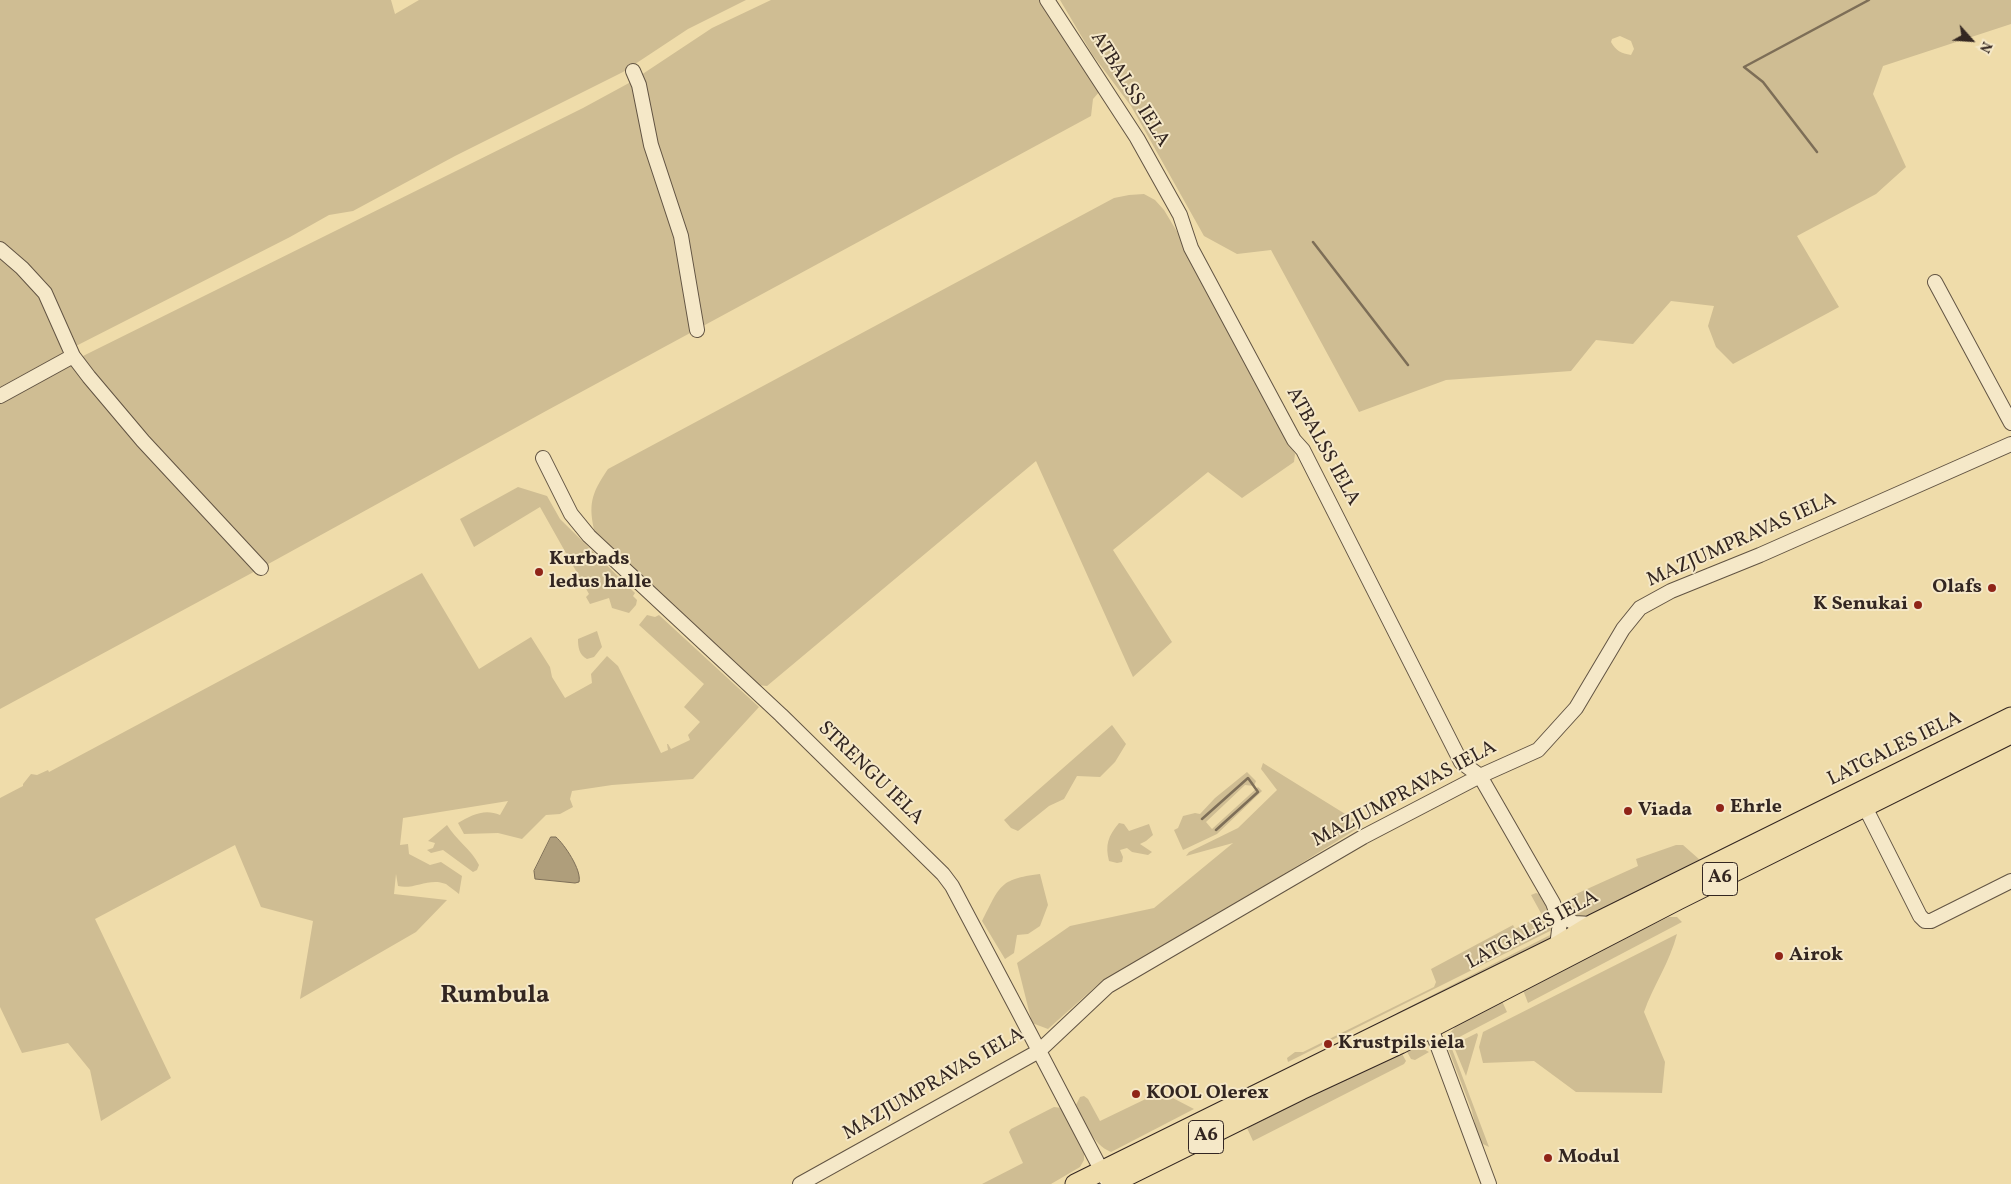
<!DOCTYPE html>
<html>
<head>
<meta charset="utf-8">
<style>
	body { margin:0 }
	#map { position:relative; width:2011px; height:1184px; overflow:hidden; background:#efdcaa; font-family:Vollkorn,serif }
	canvas { display:block }
	.north { position:absolute; left:1946px; top:15px; width:50px; height:50px; -webkit-text-stroke:4px #f5e8c8; paint-order:stroke; rotate:116deg; font-size:14px; font-weight:700; line-height:20px; text-align:center; color:#332621 }
	.north::after { content:''; display:block; margin:auto; width:18px; height:22px; background:#332621; clip-path:polygon(50% 0,100% 100%,50% 72%,0 100%) }
</style>
</head>
<body>
<div id="map">
<canvas width="2011" height="1184"></canvas>
<div class="north">N</div>
</div>
<script>
const g = document.querySelector('canvas').getContext('2d');
g.lineJoin = 'round';
function fillPath(path, color) { g.fillStyle = color; g.fill(path, 'evenodd'); }
function trace(path, color, width, dash) { g.strokeStyle = color; g.lineWidth = width; g.lineCap = dash ? 'butt' : 'round'; g.setLineDash(dash || []); g.stroke(path); }
function drawText(font, color, halo, rows, align = 'center') {
  g.font = font + ' Vollkorn,serif'; g.lineWidth = 4; g.setLineDash([]); g.textBaseline = 'middle'; g.strokeStyle = halo; g.fillStyle = color; for (const [text, x, y, turn = 0] of rows) {
    g.save(); g.translate(x, y); g.rotate((+turn || 0) * Math.PI / 180); g.textAlign = isNaN(turn) ? turn : align; if (halo) g.strokeText(text, 0, 0); g.fillText(text, 0, 0); g.restore();
  }
}
fillPath(new Path2D(`
	M0,0H391L395,14L419,0H746L688,29L623,72L455,156L353,211L329,215L290,237L74,347L45,281L0,241Z
	M771,0H1040L1100,91L1093,99L1091,116L546,411L261,568L0,709V401L85,355L583,108L629,83L712,28Z
	M1060,0H2011V24L1883,66L1873,94L1906,167L1876,194L1797,236L1839,307L1828,313L1733,364L1716,347L1708,326L1714,306L1671,301L1633,344L1596,340L1571,371L1446,380L1359,412L1271,250L1237,254L1204,236L1131,106L1092,54ZM1620,36L1631,41L1634,49L1631,55C1621,53 1616,51 1611,42L1612,39Z
	M1144,194L1155,200L1164,210L1185,245L1295,454L1294,462L1242,498L1208,472L1113,550L1172,642L1133,677L1036,461L767,686L757,685L595,534C588,504 591,494 608,469L1114,198L1129,195Z
	M0,256L34,287L50,318L63,353L0,387Z
	M518,487L547,496L560,519L635,593L633,596L637,600L636,605L629,613L612,608L609,598L590,604L586,597L589,594L540,507L474,547L460,519Z
	M422,573L479,669L531,637L550,667L552,677L565,698L592,683L591,674L607,656L618,666L661,753L668,750L667,744H668L671,749L690,740L688,735L700,722L684,707L704,684L639,625L647,615L655,617L659,615L759,707L693,779L612,785L572,791L570,799L573,807L560,814L546,815L522,839L498,833L464,834L458,823C471,815 485,808 500,815L508,801L403,818L400,845L408,844L409,854L430,865L441,862L462,876L459,894C455,891 450,887 446,884C429,877 414,890 398,886L396,874L394,894L447,900L416,932L300,999L313,921L261,907L235,845L95,919L171,1078L101,1121L90,1070L68,1043L22,1053L0,1007V798L23,786V784L31,774L37,775L48,770L49,772Z
	M597,631L602,647L594,657L587,659C579,655 578,647 578,639Z
	M1112,725L1126,744L1115,762L1100,777L1077,776L1064,799L1049,806L1018,831L1011,828L1004,820Z
	M1263,763L1363,825L1189,933L1103,980L1048,1029L1032,1023L1017,963L1070,926L1154,908L1233,843L1186,856L1189,852L1238,828L1277,790L1261,769Z
	M1247,772L1256,781L1254,786L1245,785L1206,822L1212,829L1258,787L1262,791L1217,834L1183,850L1174,830L1178,828L1183,816L1195,813L1200,814L1215,798Z
	M1119,823L1124,824L1129,831L1149,824L1153,835L1146,841L1140,844L1152,852L1148,855L1132,852L1127,848L1120,850L1123,857L1122,862L1117,863L1109,861C1105,845 1108,836 1119,823Z
	M447,825C456,840 471,849 479,865L477,870L473,872L443,850L431,853L427,850L433,848L435,843L428,841Z
	M1676,845H1683L1700,860L1581,919L1563,910L1570,898L1576,894L1638,866L1636,859Z
	M1040,874L1048,905L1040,926L1028,934L1017,935L1014,953L1005,959L982,921C1000,887 998,879 1040,874Z
	M1536,893L1539,894L1555,923L1552,930L1288,1062L1287,1058L1295,1052H1303L1434,987L1436,982L1431,969L1513,925L1515,929L1542,915L1531,895Z
	M1669,917H1677L1682,922L1528,1003L1523,990L1556,970Z
	M1552,934L1549,941L1426,1003L1412,1007L1395,1016L1397,1013Z
	M1677,934C1670,962 1653,986 1644,1012L1665,1062L1662,1093L1576,1092L1534,1061L1483,1063L1479,1047L1483,1032Z
	M1502,1001L1507,1012L1446,1044L1449,1034L1457,1025Z
	M1477,1033L1478,1035L1466,1076L1454,1047L1455,1044Z
	M1412,1047H1420L1429,1052L1415,1060L1411,1059L1406,1050Z
	M1448,1048L1452,1049L1489,1147L1481,1143L1477,1133L1472,1111Z
	M1401,1052L1406,1061L1404,1064L1253,1141L1247,1128Z
	M1154,1095H1167L1194,1109L1111,1152C1092,1144 1085,1122 1076,1105L1080,1097L1084,1096L1088,1099L1100,1121Z
	M1054,1107L1062,1108L1084,1152V1160L1080,1167L1051,1184H982L1023,1163L1009,1132L1011,1129Z`), '#cfbd93');
const water = new Path2D(`
	M551,837H556C564,844 582,870 579,882L575,883L535,879L534,871Z`);
fillPath(water, '#af9e7b');
trace(water, '#7d6e57', 1);
trace(new Path2D(`
	M1817,152L1763,82L1744,67L1869,0
	M1313,242L1408,365
	M1202,819L1248,778L1258,792L1216,830`), '#7d6e57', 2.5);
const minor = new Path2D(`
	M1047,0L1137,138L1180,215L1191,248L1294,440L1303,450L1461,762L1480,776L1553,903L1560,922L1557,946
	M633,71L639,85L651,145L681,236L697,330
	M0,249L22,268L45,293L73,356L89,377L143,441L261,568
	M1935,282L2011,423
	M0,396L73,356
	M543,458L571,514L589,536L781,715L943,874L952,886C1004,983 1055,1082 1106,1179
	M1865,807L1920,916L1925,921H1931L2011,881
	M1558,913L1574,923L1593,924
	M1428,1020L1489,1184
	M800,1184L1039,1051L1108,986L1363,837L1480,776L1538,750L1576,708L1623,629L1640,608L1671,591L1760,555L2011,444`);
const highway = new Path2D(`
	M1075,1184L1557,946L1593,924L2011,717
	M1111,1184L1301,1090L1400,1044L1678,900L2011,734`);
trace(minor, '#625443', 16);
trace(highway, '#332621', 21);
trace(minor, '#f5e8c8', 14);
trace(highway, '#efdcaa', 19);
for (const [x, y, r, color] of [
	[539,572,5,"#8f2418"],
	[1992,588,5,"#8f2418"],
	[1918,605,5,"#8f2418"],
	[1720,808,5,"#8f2418"],
	[1628,811,5,"#8f2418"],
	[1779,956,5,"#8f2418"],
	[1328,1044,5,"#8f2418"],
	[1136,1094,5,"#8f2418"],
	[1548,1158,5,"#8f2418"]
]) { const dot = new Path2D(); dot.arc(x, y, r, 0, 2 * Math.PI); g.fillStyle = color; g.fill(dot); trace(dot, '#f5e8c8', 2); }
for (const [x, y, w] of [
	[1720,879,35],
	[1206,1137,35]
]) { const box = new Path2D(); box.roundRect(x - w / 2, y - 16.5, w, 33, 4); g.fillStyle = '#f5e8c8'; g.fill(box); trace(box, '#332621', 1); }
drawText('bold 19px', '#332621', null, [
	["A6",1720,879],
	["A6",1206,1137]
]);
drawText('20px', '#332621', '#f5e8c8', [
	["ATBALSS IELA",1129,90,58],
	["ATBALSS IELA",1322,447,61],
	["MAZJUMPRAVAS IELA",1742,541,-24],
	["LATGALES IELA",1895,750,-26],
	["STRENGU IELA",870,774,44],
	["MAZJUMPRAVAS IELA",1405,795,-28],
	["LATGALES IELA",1533,931,-28],
	["MAZJUMPRAVAS IELA",934,1085,-30]
]);
drawText('bold 20px', '#332621', '#f5e8c8', [
	["Kurbads",549,560],
	["ledus halle",549,583],
	["Olafs",1982,588,"right"],
	["K Senukai",1908,605,"right"],
	["Ehrle",1730,808],
	["Viada",1638,811],
	["Airok",1789,956],
	["Krustpils iela",1338,1044],
	["KOOL Olerex",1146,1094],
	["Modul",1558,1158]
], 'left');
drawText('bold 25px', '#332621', '#f5e8c8', [
	["Rumbula",495,997]
]);
</script>
</body>
</html>
